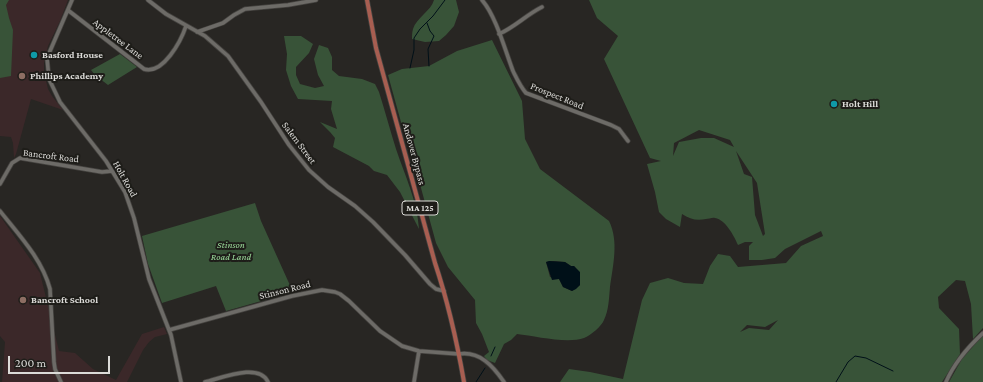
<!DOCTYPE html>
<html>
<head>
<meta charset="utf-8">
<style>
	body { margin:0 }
	#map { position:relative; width:983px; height:382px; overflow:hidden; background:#282623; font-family:"Crimson Pro",serif }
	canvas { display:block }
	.scale { position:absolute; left:8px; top:356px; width:102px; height:18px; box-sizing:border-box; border:2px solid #dcdbd8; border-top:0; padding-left:5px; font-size:12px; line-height:14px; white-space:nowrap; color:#dcdbd8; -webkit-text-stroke:3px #1e1d19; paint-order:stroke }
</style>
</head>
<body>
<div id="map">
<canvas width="983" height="382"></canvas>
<div class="scale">200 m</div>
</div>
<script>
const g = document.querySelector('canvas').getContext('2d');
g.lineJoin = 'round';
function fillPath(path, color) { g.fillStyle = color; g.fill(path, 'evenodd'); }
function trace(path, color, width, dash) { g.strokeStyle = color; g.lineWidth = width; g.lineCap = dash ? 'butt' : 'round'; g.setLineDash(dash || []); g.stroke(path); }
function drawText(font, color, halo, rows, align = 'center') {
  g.font = font + ' "Crimson Pro",serif'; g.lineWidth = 4; g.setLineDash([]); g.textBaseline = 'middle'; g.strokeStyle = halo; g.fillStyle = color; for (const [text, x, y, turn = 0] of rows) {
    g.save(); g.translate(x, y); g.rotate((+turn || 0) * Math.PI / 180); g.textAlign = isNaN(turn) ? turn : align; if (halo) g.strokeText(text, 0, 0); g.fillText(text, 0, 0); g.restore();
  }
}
fillPath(new Path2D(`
	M0,0H68L60,21L48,46L44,63V72L48,89L52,96L63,110L31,99L16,154L14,158L13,143L11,137L0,136Z
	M0,216L40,273L59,351L75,353L93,369L116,380L142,334L164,327L167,334L155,337L149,342L143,350L127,382H2L5,342L0,336Z`), '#3b2829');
fillPath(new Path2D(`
	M0,0H9L6,5L9,18L13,30L11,76L0,78Z
	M434,0H456L459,12L454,26L446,35L439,41L425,42L412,39C412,36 412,32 413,29C416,18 431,11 434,0Z
	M589,0H983V328L973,339L971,304L965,281L956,280L938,297L939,308L959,329L960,354L942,382H560L569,369L590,372L623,379L642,300L650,283L668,278L684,283L703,284L710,266L718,254L730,256L738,267L786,263L801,246L823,236L821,231L785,249L775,258L762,260H749V246L753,242H745L738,245C734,236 726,220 715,218C713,217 708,219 706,219C696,221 690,219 682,214L680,227L666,219L659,212L655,192L647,164L661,161L650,158L604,59L618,36L597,18ZM699,130L730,140L734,147L714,138H701L679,142L673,156L674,143ZM736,151L757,183L765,234L763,236L755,215L752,177L744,174ZM778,320L769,330L749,328L740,332L747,325L765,327Z
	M284,36H301L313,44L309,53L296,67V75L300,84L315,88L324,86L318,75L314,59L319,45L328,48L332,57V70L339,76L362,79L375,84L379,92C385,111 390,130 396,149C405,176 417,200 419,229L400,192L387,175L374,171L369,166L333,147L335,138L330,132L320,122L337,129L331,109L332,101L298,99L291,86L286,70L287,54Z
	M492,40L522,101L525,139L540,169L609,221C619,241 613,265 610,287C609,297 609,310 604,320C601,327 591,335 584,338C567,344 535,336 517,334L511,340L504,344L495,363L487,360L484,356L489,352L482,334L476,323L475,300L448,267L436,243L418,177L404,133L388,75L402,69L429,66L457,51ZM553,261L565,262L571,266H574L579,272L580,285L572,291L563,287L559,279L550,277L546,262Z
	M120,54L137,67L108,85L95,75L91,70Z
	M255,203L261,221L293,292L226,311L216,286L162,303L148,264L142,236Z
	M983,335V382H949L962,359Z`), '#385338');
fillPath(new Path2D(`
	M549,261L565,262L571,266H574L580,272V285L576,289L572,291L563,287L559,279L552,280L546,262Z`), '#001018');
trace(new Path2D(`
	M427,23L430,31L434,36L428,49L429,66
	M410,68L414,50V38L420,29L433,16L445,0
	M491,356L495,347
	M476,382L485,368
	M836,382L848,362L855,356L866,358L893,371`), '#001018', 1);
const minor = new Path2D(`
	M72,0L47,58L49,79L60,102L106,161L125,192L134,218L149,279L171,335L181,382
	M148,0L166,14L205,36L228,56L261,102L289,145L309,170L328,187L355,206L373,222L405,255L430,284L436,289L444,291
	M482,0C496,16 505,50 513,71C517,79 520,86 526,93L611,125L619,129L628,141
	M69,11L144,69C163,75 181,41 186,26
	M197,32L223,23L234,15L245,9L288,5L316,0
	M499,34C515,27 526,15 542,7
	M0,184L12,163L20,158L102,172L112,171
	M0,211C19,235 42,259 50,289L54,362L55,369L61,382
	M169,330L292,296L322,290L335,292L340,294L349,301L380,331L402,346L419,351L459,354C480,351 493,366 504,382
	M205,382C222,378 259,362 268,382
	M414,382L419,351
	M946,382C954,363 968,347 983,333`);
const major = new Path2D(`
	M367,0L376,48L435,263C448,302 457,342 464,382`);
trace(minor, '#464441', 5);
trace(major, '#464441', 5.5);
trace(minor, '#6d6b67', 3.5);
trace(major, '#a85e51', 4);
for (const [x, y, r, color] of [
	[34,55,4,"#0f9aa8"],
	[22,76,4,"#8d6e63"],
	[834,104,4,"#0f9aa8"],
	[23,300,4,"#8d6e63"]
]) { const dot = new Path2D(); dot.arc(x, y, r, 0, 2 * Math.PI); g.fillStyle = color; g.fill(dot); trace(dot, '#1e1d19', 1.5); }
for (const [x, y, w] of [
	[420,208,36]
]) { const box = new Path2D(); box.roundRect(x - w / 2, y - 7, w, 14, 3); g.fillStyle = '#1e1d19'; g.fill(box); trace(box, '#dcdbd8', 1); }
drawText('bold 9px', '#dcdbd8', null, [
	["MA 125",420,208]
]);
drawText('10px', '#dcdbd8', '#1e1d19', [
	["Appletree Lane",118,39,37],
	["Prospect Road",557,96,22],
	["Salem Street",299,143,53],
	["Andover Bypass",414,154,75],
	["Bancroft Road",51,156,7],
	["Holt Road",125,179,61],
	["Stinson Road",285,290,-14]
]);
drawText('bold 10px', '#dcdbd8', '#1e1d19', [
	["Basford House",42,55],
	["Phillips Academy",30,76],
	["Holt Hill",842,104],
	["Bancroft School",31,300]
], 'left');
drawText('italic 10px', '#9cdd9c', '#1e1d19', [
	["Stinson",231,245],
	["Road Land",231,257]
]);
</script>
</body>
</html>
